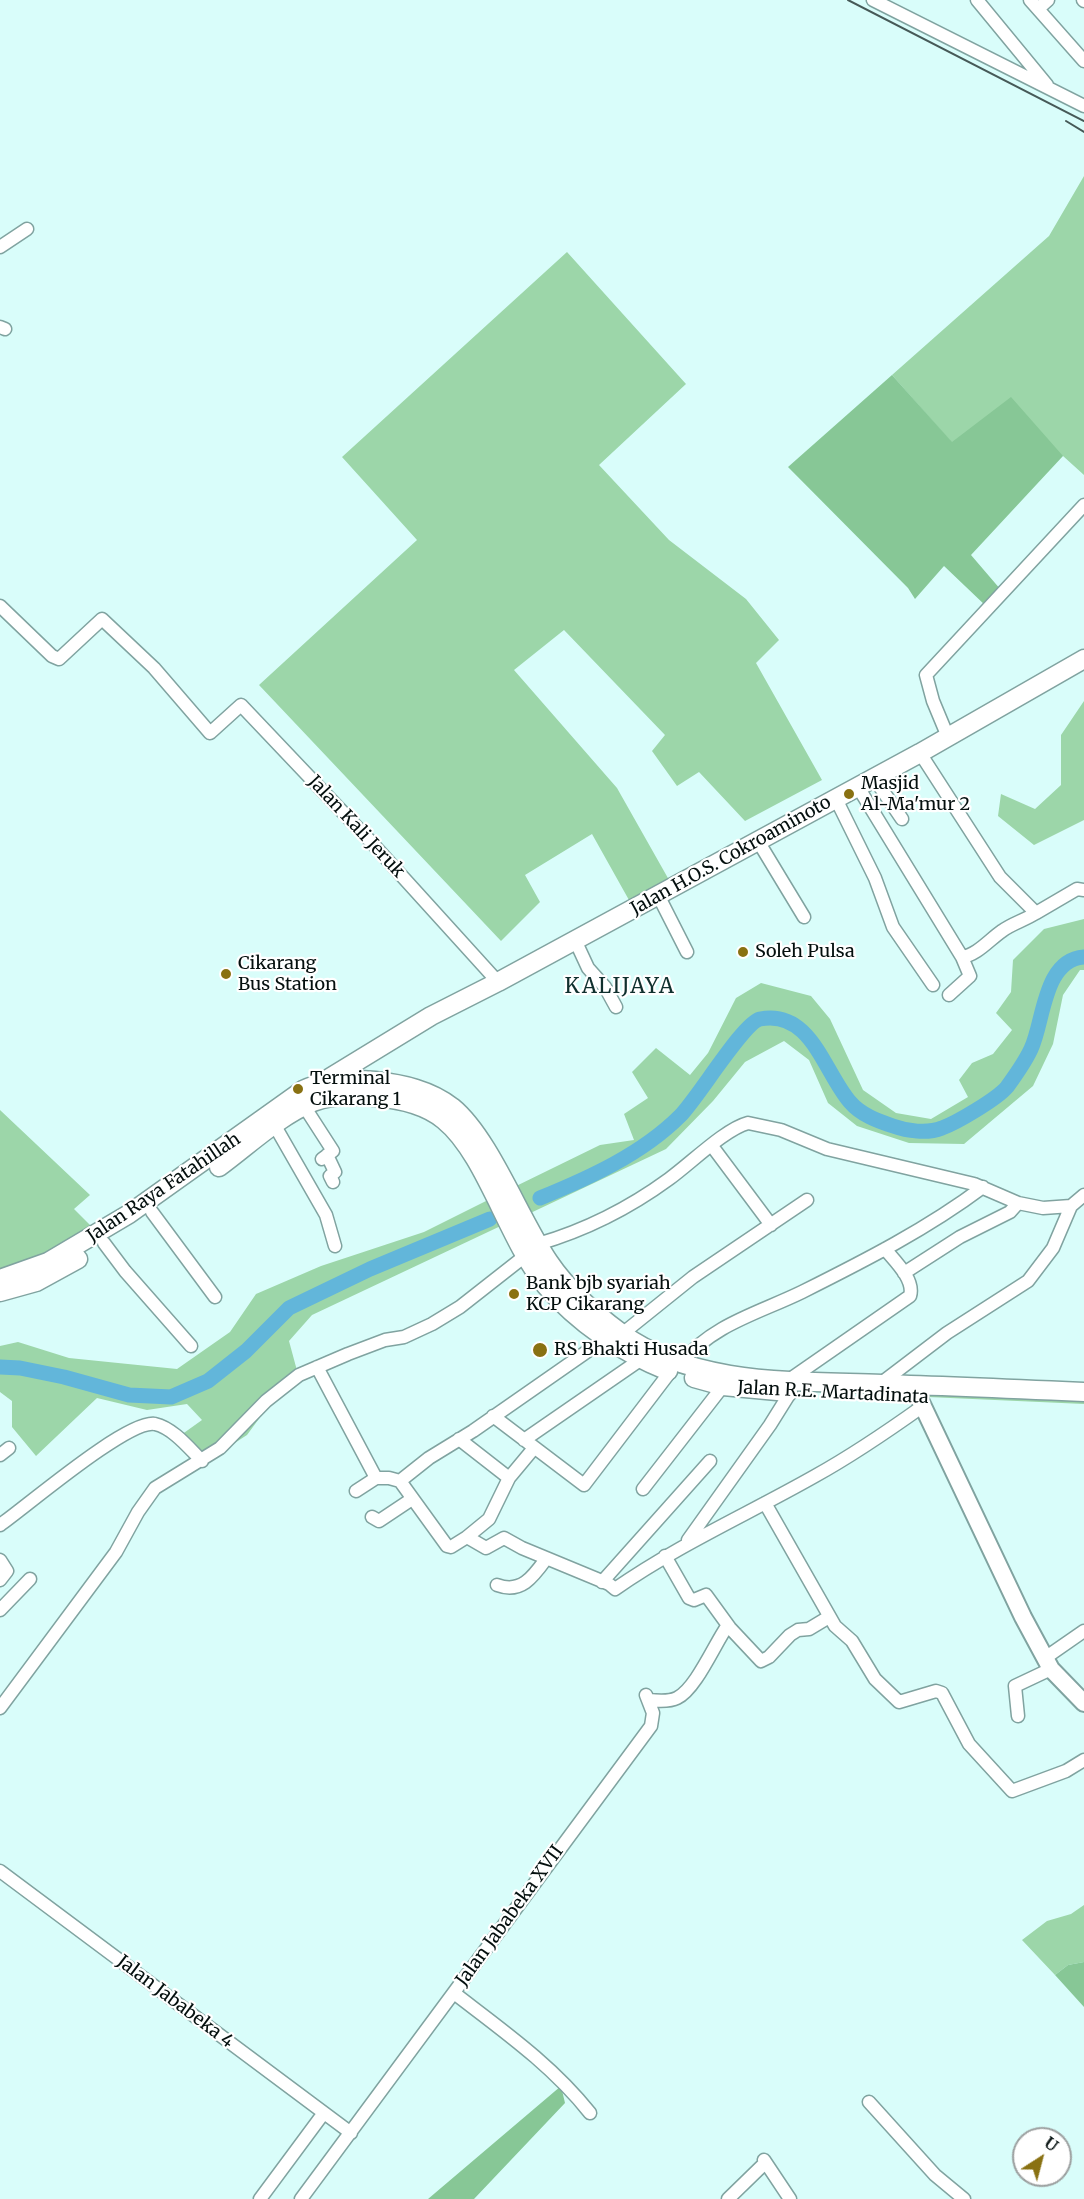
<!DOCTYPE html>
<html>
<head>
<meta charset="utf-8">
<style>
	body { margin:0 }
	#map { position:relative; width:1084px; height:2199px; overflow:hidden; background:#d9fdfa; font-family:Merriweather,serif }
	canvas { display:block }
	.north { position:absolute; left:1012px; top:2127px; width:60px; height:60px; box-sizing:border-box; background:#fff; border:2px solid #9b9f9f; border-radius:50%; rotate:36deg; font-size:16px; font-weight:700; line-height:24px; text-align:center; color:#040f0e }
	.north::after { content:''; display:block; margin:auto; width:21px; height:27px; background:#897112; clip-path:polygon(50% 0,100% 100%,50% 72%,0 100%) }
</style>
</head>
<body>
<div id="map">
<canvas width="1084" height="2199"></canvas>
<div class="north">U</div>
</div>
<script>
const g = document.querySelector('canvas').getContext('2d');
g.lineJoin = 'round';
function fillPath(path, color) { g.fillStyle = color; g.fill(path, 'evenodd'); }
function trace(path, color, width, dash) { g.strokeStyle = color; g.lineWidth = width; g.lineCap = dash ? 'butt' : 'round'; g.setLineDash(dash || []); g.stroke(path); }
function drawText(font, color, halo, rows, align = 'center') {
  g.font = font + ' Merriweather,serif'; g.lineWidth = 4.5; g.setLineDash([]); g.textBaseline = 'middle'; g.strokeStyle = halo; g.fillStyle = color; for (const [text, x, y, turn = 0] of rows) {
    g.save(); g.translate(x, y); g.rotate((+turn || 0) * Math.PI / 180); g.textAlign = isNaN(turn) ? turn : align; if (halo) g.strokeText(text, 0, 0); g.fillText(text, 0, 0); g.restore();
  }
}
fillPath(new Path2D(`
	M1084,176V475L1063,456L952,443L892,375L1049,236Z
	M567,252L686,384L599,465L669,540L746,599L779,640L756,663L822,780L745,821L699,772L677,786L652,751L665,735L564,630L514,670L617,788L673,887L634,909L592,834L525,875L540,902L501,941L259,685L417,540L342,457Z
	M1084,701V820L1034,845L998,816L1001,794L1035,809L1061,785V735Z
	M1084,919V970H1080L1063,995L1053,1044L1033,1086L964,1144L909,1143L857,1126L828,1103L809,1060L784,1041L745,1062L713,1101L666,1149L522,1217C604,1375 716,1378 875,1384C945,1386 1014,1389 1084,1392V1404L750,1389C634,1373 563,1326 507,1223L312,1315L289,1341L299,1378L272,1401L247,1435L207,1461L181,1435L202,1420L187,1404L147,1410L97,1398L36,1456L12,1427V1401L0,1392V1346L18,1342L69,1358L177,1369L230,1332L256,1294L321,1266L424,1232L494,1197L507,1223L521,1217L508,1190L600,1145L634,1140L624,1114L648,1098L632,1072L656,1048L690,1075L708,1053L736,998L761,983L811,996L830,1019L863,1090L896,1113L931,1119L968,1097L959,1080L972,1063L993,1054L1012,1030L996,1013L1011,992L1013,960L1044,929Z
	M0,1110L90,1195L74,1209L94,1229L42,1260L0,1273Z
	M1084,1905V1962L1068,1965L1055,1975L1022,1940L1047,1921L1071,1914Z`), '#9cd6a9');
fillPath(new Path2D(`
	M892,375L952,442L1011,397L1063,456L971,555L1001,590L987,607L944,566L915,599L908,588L788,467Z
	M1084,1962V2007L1055,1975L1068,1965Z
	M561,2086L565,2103L474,2199H428Z`), '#87c796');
trace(new Path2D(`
	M540,1198C589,1178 642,1154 680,1116C698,1098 743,1023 760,1019C811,1009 824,1072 850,1102C861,1115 878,1121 893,1126C907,1131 927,1134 942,1128C956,1123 997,1099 1007,1087C1015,1076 1025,1062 1031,1049C1044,1022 1043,960 1084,957
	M0,1367L20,1368L64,1377L129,1395L171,1397L208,1381L246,1351L289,1308L370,1269L490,1219`), '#62b6da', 15);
const minor = new Path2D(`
	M873,0L1084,106
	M977,0L1047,85
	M1030,0L1084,61
	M1083,0L1084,1
	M1038,9L1048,0
	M0,247L27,229
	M0,327L5,329
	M0,606L52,656L59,659L102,619L154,668L210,733L241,705L372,843L498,982
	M948,737L933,701L926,675L1084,505
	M920,753L1000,877L1036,913L1077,889L1084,890
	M874,778L902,819
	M858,787L962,957C977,955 989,940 1002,931C1011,924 1025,920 1036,913
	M836,799L875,878L893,927L933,985
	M758,841L804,917
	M658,895L687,952
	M575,940L588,968L605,987L616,1007
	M949,995L970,976L962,957
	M304,1106L333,1151L322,1159
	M275,1126L326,1215L335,1246
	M712,1146L771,1225
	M327,1155L335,1172L330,1176L333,1182
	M152,1212L215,1297
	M104,1243L125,1271L191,1346
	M538,1244C586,1230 628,1209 669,1179C690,1164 725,1129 748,1123L781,1130L827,1149L974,1184L1018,1203L1043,1208L1071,1206
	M904,1273L960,1237L1010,1212L1018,1203
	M622,1334L693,1277L807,1200
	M681,1363C713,1324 759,1313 802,1292C864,1261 927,1229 983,1187
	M317,1367L376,1478H389L400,1481L447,1546L451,1547L467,1537L486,1548L504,1538L522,1548L609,1584L615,1589C678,1545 748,1514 815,1476C853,1455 888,1431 923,1406
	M789,1380L910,1296C915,1280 895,1261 885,1249
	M880,1384L947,1333L1028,1281L1053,1248L1071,1206L1084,1195
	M493,1416L584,1485L670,1372
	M459,1439L509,1478L534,1448
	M524,1440L640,1360
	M0,1455L9,1448
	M400,1481L429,1458L473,1431L605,1339
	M643,1489L723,1386
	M356,1491L376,1478
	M765,1503L835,1626L852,1641L875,1679L899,1702L936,1691L942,1693L969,1744L1012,1791L1066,1771L1084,1760
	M372,1517L379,1521L412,1499
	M0,1525C26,1507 128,1419 155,1424C173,1428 189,1448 202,1461
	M467,1537L489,1519L509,1478
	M688,1540L770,1425L790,1393
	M665,1556L689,1598L694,1600L706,1595L730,1628L761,1661L769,1657L790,1635L798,1630L809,1629L829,1617
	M0,1560L7,1571L0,1580
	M602,1582L710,1461
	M497,1585C521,1594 533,1577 546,1559
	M0,1610L30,1579
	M1045,1658L1084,1631
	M649,1700C658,1701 669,1702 677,1698C696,1689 715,1643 728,1625
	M0,1708L116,1552L138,1512L155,1488L220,1448L266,1401L299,1375L348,1354L385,1340L404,1337L432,1324L460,1307L525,1256
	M1018,1716L1015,1686L1051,1669
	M0,1871L351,2133
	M454,1993C502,2030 552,2065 590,2113
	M869,2102L935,2175L964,2199
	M764,2160L790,2199
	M260,2199L323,2114
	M301,2199L651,1726L653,1713L646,1695
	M728,2199L765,2163`);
const major = new Path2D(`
	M919,1398L1023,1617L1051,1669L1084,1703`);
const highway = new Path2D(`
	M323,1082L431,1016L498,982L920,753L1084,659
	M219,1167C249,1145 279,1116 313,1102C331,1095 356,1095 376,1097C399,1099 425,1104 444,1120C486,1154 508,1241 546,1286C579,1324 621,1352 668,1371
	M0,1279L48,1262L129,1214L303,1090C324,1080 353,1079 375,1081C403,1084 430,1090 452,1107C490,1138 520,1220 549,1262C568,1290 594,1313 621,1333C693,1386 797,1381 882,1384C950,1386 1017,1389 1084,1392
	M0,1292L36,1282L78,1259
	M694,1378L723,1386L788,1392`);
trace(minor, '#80a3a0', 15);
trace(major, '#80a3a0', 20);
trace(highway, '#80a3a0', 21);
trace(minor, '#fff', 12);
trace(major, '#fff', 16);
trace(highway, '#fff', 18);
trace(new Path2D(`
	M848,0L1084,121
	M1066,121L1084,132`), '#465957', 2);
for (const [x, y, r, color] of [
	[849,794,6,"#897112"],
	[743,952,6,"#897112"],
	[226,974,6,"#897112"],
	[298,1089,6,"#897112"],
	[514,1294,6,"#897112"],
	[540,1350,8,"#897112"]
]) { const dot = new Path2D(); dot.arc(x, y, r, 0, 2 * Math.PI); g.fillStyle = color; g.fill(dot); trace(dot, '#fff', 2); }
drawText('18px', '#040f0e', '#fff', [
	["Masjid",861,784],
	["Al-Ma'mur 2",861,805],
	["Soleh Pulsa",755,952],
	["Cikarang",238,964],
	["Bus Station",238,985],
	["Terminal",310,1079],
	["Cikarang 1",310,1100],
	["Bank bjb syariah",526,1284],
	["KCP Cikarang",526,1305],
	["RS Bhakti Husada",554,1350]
], 'left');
drawText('18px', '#040f0e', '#fff', [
	["Jalan Kali Jeruk",356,827,47],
	["Jalan H.O.S. Cokroaminoto",731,856,-29],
	["Jalan Raya Fatahillah",164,1188,-34],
	["Jalan R.E. Martadinata",833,1393,3],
	["Jalan Jababeka XVII",510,1916,-54],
	["Jalan Jababeka 4",175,2002,37]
]);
g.letterSpacing = '1.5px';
drawText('21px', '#10302e', '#fff', [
	["KALIJAYA",620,987]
]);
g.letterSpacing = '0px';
</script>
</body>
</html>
